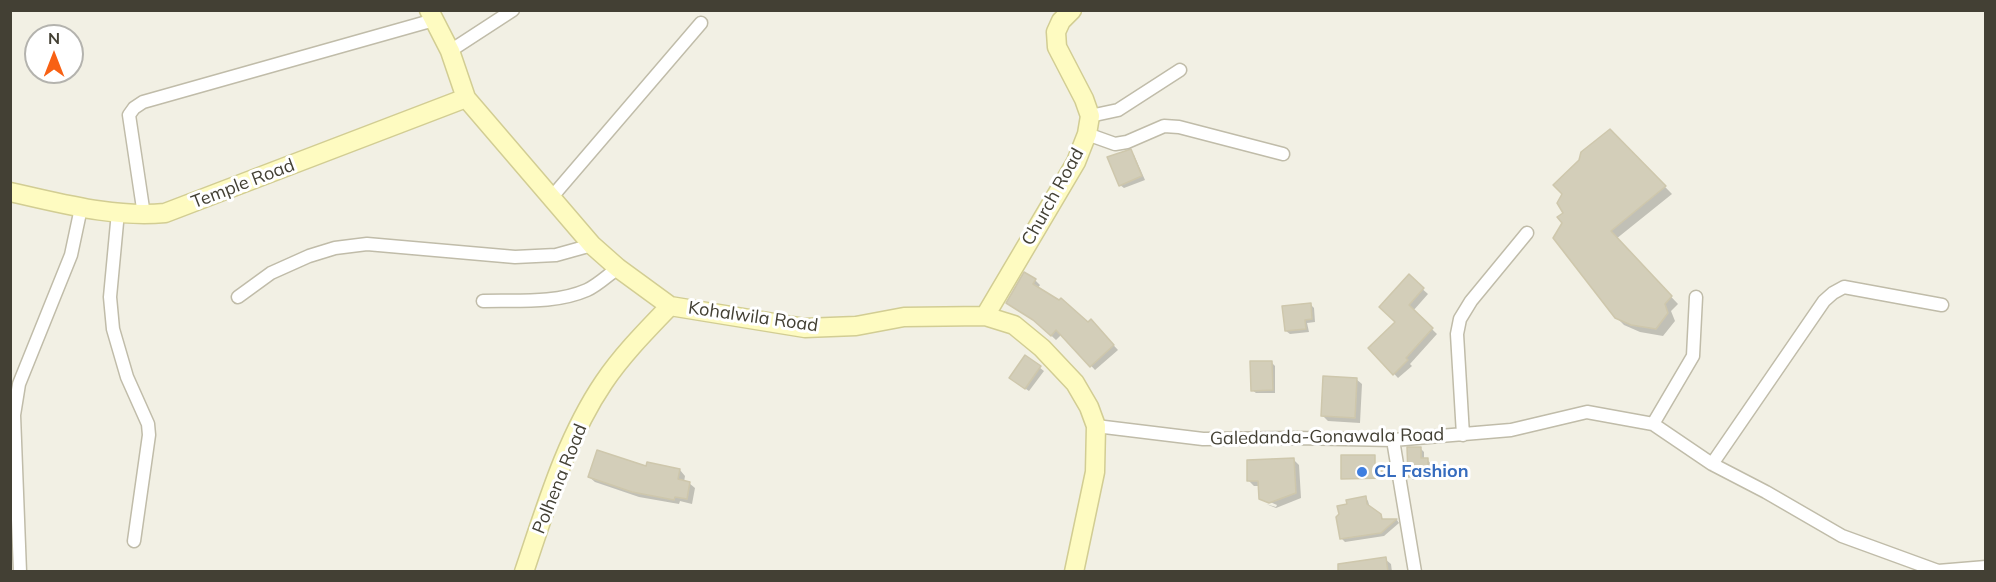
<!DOCTYPE html>
<html>
<head>
<meta charset="utf-8">
<style>
	body { margin:0 }
	#map { position:relative; width:1996px; height:582px; overflow:hidden; background:#f2f0e4; font-family:Mulish,sans-serif }
	canvas { display:block }
	.frame { position:absolute; inset:0; border:12px solid #434034; pointer-events:none }
	.north { position:absolute; left:24px; top:24px; width:60px; height:60px; box-sizing:border-box; background:#fff; border:2px solid #b4b3ae; border-radius:50%; rotate:0deg; font-size:16px; font-weight:700; line-height:24px; text-align:center; color:#434034 }
	.north::after { content:''; display:block; margin:auto; width:21px; height:27px; background:#f86114; clip-path:polygon(50% 0,100% 100%,50% 72%,0 100%) }
</style>
</head>
<body>
<div id="map">
<canvas width="1996" height="582"></canvas>
<div class="frame"></div>
<div class="north">N</div>
</div>
<script>
const g = document.querySelector('canvas').getContext('2d');
g.lineJoin = 'round';
function fillPath(path, color) { g.fillStyle = color; g.fill(path, 'evenodd'); }
function trace(path, color, width, dash) { g.strokeStyle = color; g.lineWidth = width; g.lineCap = dash ? 'butt' : 'round'; g.setLineDash(dash || []); g.stroke(path); }
function drawText(font, color, halo, rows, align = 'center') {
  g.font = font + ' Mulish,sans-serif'; g.lineWidth = 6; g.setLineDash([]); g.textBaseline = 'middle'; g.strokeStyle = halo; g.fillStyle = color; for (const [text, x, y, turn = 0] of rows) {
    g.save(); g.translate(x, y); g.rotate((+turn || 0) * Math.PI / 180); g.textAlign = isNaN(turn) ? turn : align; if (halo) g.strokeText(text, 0, 0); g.fillText(text, 0, 0); g.restore();
  }
}
fillPath(new Path2D(`
	M1610,131L1672,194L1616,239L1678,304L1671,311L1675,321L1663,336L1640,332L1624,325L1616,317L1564,223L1566,214Z
	M1131,151L1134,155L1145,180L1124,188L1120,185Z
	M1409,277L1428,294L1413,311L1437,334L1410,364L1412,366L1398,378L1370,348L1397,322Z
	M1035,280L1040,285L1038,288L1088,324L1091,321L1118,350L1095,370L1062,334L1056,340L1040,325L1007,303Z
	M1310,304L1314,308L1315,322L1307,323L1309,332L1290,334L1286,331Z
	M1026,357L1044,371L1029,391L1014,381Z
	M1271,362L1275,366V393H1256L1252,390Z
	M1356,379L1362,384L1360,423L1328,421L1323,416Z
	M1420,448L1424,452V459H1427L1430,463L1431,479L1413,480L1410,476Z
	M1374,456L1375,467L1384,468V479L1343,478Z
	M1293,459L1299,465L1301,498L1276,508L1266,504L1276,507L1277,505L1263,499V501L1260,498V486H1254L1249,481Z
	M648,468L680,470L685,476L684,482L689,483L695,488L692,504L680,501L679,504L639,497L595,482L589,477Z
	M1365,497L1368,501L1370,508L1380,515L1384,521L1397,520L1399,523L1384,536L1345,542L1341,538L1349,505Z
	M1385,559L1391,564L1392,572H1347Z`), '#0003');
const building = new Path2D(`
	M1610,129L1666,186L1611,231L1672,296L1665,304L1668,313L1656,329L1631,325L1615,318L1553,238L1562,223L1557,217L1563,213L1557,203L1562,194L1553,185L1579,160L1581,152Z
	M1131,149L1142,176L1119,186L1107,157Z
	M1024,272L1036,279L1033,284L1059,300L1061,298L1088,322L1091,319L1114,345L1090,367L1056,330L1051,336L1033,320L1006,303Z
	M1409,274L1424,288L1409,305L1433,328L1406,358L1408,360L1393,375L1368,348L1395,322L1379,307Z
	M1311,303L1312,319L1305,320L1306,329L1285,331L1282,306Z
	M1025,355L1041,366L1025,389L1009,378Z
	M1250,361H1272L1273,390L1251,391Z
	M1323,376L1357,378L1355,418L1321,416Z
	M1407,447H1421V458H1428V476L1408,477Z
	M597,450L646,466L647,462L680,469L678,479L690,482L687,499L675,497L674,500L632,492L588,477Z
	M1341,455H1375V465H1383L1384,478L1341,479Z
	M1294,458L1296,493L1269,503L1259,499L1258,481H1247V460Z
	M1366,496L1367,504L1381,514L1382,519H1397L1381,533L1340,539L1336,517L1339,514L1337,506L1347,504L1346,500Z
	M1386,557L1388,572H1338V564Z`);
fillPath(building, '#d3ceb9');
trace(building, '#cec7ac', 1.5);
const street = new Path2D(`
	M450,51L513,10
	M1090,116L1118,110L1180,70
	M1087,134L1115,144L1127,142L1164,126L1179,127L1283,154
	M551,198L701,23
	M118,212L110,297L113,329L127,377L148,424L149,435L134,541
	M144,215L129,115L134,108L143,102L434,20
	M238,297L271,273L309,256L335,248L367,244L515,257L556,255L592,245
	M483,301C517,300 555,304 587,290C598,285 608,275 618,268
	M1653,424L1693,356L1696,297
	M1096,426L1203,439L1296,438L1393,440L1511,430L1587,412L1653,424L1712,464L1766,492L1842,536L1938,571L1986,567
	M1463,435L1457,334L1460,319L1471,301L1527,233
	M1393,440L1415,572
	M1712,464L1824,301L1833,293L1844,287L1942,305
	M20,572L14,415L19,384L71,255L81,208`);
const secondary = new Path2D(`
	M429,10L450,51L466,98L592,245L618,268L670,306L805,328L856,326L904,317L985,316L1014,325L1042,348L1075,383L1089,407L1096,426L1095,472L1074,572
	M10,192C61,203 113,218 165,213L466,98
	M985,316L1076,162L1087,134L1090,116L1084,99L1057,47L1056,32L1061,21L1072,10
	M524,572C546,507 566,438 604,382C623,354 647,330 670,306`);
trace(street, '#c0bca9', 15);
trace(secondary, '#d2cd93', 21);
trace(street, '#fff', 12);
trace(secondary, '#fefbc1', 18);
for (const [x, y, r, color] of [
	[1362,472,6,"#3f7fe0"]
]) { const dot = new Path2D(); dot.arc(x, y, r, 0, 2 * Math.PI); g.fillStyle = color; g.fill(dot); trace(dot, '#fff', 2); }
drawText('18px', '#434034', '#fff', [
	["Temple Road",243,184,-21],
	["Church Road",1053,197,-61],
	["Kohalwila Road",753,317,8],
	["Galedanda-Gonawala Road",1327,437,-1],
	["Polhena Road",560,479,-68]
]);
drawText('bold 18px', '#366cbe', '#fff', [
	["CL Fashion",1374,472]
], 'left');
</script>
</body>
</html>
